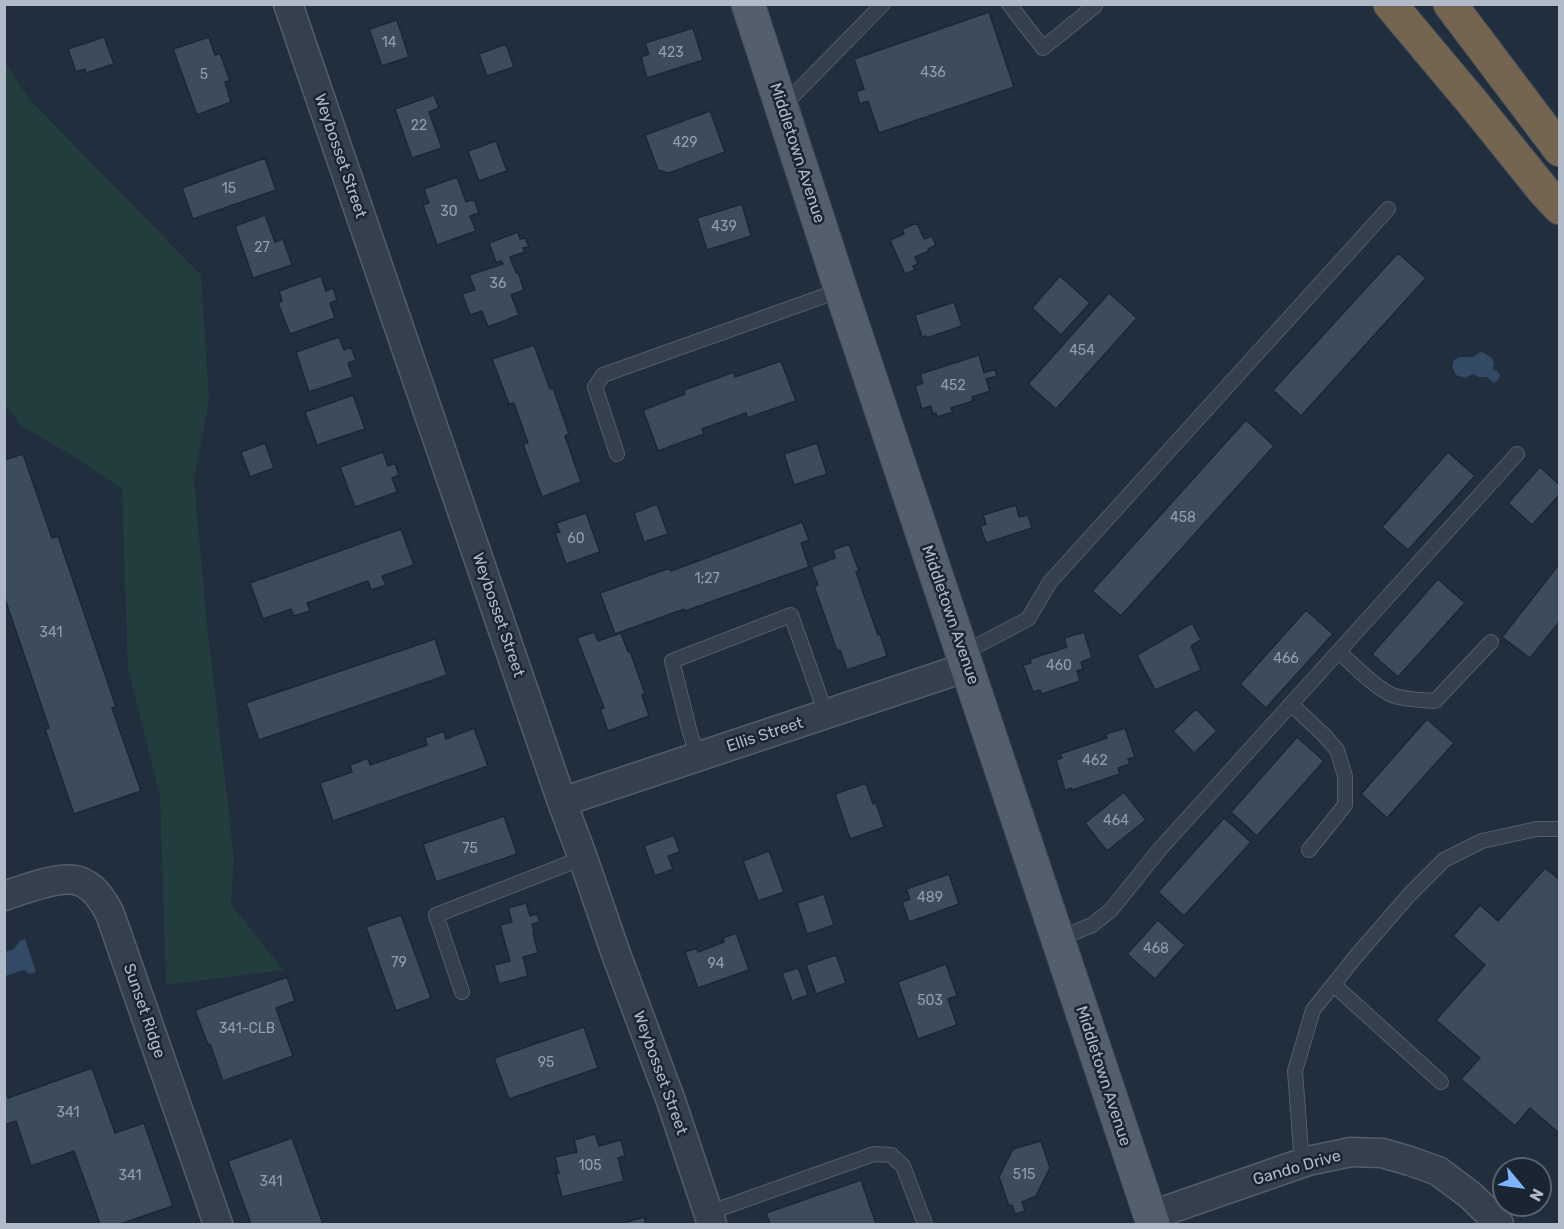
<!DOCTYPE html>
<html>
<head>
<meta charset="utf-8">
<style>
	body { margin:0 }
	#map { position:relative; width:1564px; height:1229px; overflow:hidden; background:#212e3d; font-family:Rubik,sans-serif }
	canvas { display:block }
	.frame { position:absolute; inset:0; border:6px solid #b0bac9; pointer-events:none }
	.north { position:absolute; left:1492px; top:1157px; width:60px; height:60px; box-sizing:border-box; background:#1a2532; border:2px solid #56616e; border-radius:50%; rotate:119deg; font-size:16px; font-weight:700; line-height:24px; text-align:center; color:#b0bac9 }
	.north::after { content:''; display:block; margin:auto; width:21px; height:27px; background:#7fb4ff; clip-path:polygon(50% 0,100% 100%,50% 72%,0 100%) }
</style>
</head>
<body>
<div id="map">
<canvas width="1564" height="1229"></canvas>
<div class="frame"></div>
<div class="north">N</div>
</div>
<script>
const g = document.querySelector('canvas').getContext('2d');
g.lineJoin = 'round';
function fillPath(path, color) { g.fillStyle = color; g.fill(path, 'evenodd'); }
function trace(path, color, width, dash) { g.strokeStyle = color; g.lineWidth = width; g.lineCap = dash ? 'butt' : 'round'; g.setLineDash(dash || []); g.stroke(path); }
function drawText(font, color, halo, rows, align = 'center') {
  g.font = font + ' Rubik,sans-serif'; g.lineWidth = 5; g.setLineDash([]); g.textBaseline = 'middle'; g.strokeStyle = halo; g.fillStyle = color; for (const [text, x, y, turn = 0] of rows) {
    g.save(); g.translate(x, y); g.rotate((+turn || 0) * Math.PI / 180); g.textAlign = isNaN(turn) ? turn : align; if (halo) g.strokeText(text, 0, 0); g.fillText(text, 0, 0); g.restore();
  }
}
fillPath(new Path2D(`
	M4,61L29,99L201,275L209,400L194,480L206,614L234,858L231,904L283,970L166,985L160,797L128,669L122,489L73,456L22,426L5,404Z`), '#233c3e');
fillPath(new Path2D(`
	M1482,352L1492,358L1494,364L1493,370L1497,371L1500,375L1499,379L1494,383L1487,377H1479L1473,374L1465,378L1456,375L1452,367L1454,360C1462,355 1463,358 1471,357C1474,357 1478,353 1482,352Z
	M25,939L36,972L30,974L24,970L5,976V952L14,949L20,941Z`), '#334a66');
const building = new Path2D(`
	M989,12L1014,87L879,133L868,101L860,104L856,92L864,89L854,59Z
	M397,20L409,57L382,66L369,29Z
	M693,28L703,60L647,78L641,57L649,54L645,43Z
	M104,37L114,64L86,73L85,69L76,72L68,49Z
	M209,37L215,55L220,53L230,81L225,82L231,102L197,115L173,49Z
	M506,44L514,67L487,76L479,54Z
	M434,95L439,108L429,112L442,148L412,158L395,109Z
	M710,111L725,152L669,173L658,170L645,135Z
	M496,141L507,171L479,181L468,151Z
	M265,158L276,190L193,219L182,188Z
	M457,177L466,202L474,199L479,213L470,216L476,231L437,245L423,205L429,203L424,189Z
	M742,204L751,236L707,250L697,218Z
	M265,215L275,242L283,239L292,265L253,278L235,226Z
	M917,223L924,239L932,236L936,245L928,249L929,251L915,257L918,264L913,266L915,270L905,274L890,240L904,234L902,229Z
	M518,232L520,239L525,238L529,247L523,248L525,252L510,257L516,273L518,272L524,290L511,295L519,315L488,327L482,311L470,315L462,294L475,290L469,275L503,264L501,261L496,262L489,243Z
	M1398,253L1426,278L1301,416L1273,390Z
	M321,276L326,291L333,288L337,300L330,303L335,318L290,334L278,303L282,301L279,291Z
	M1060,276L1090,303L1061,335L1032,308Z
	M1109,293L1137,318L1056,409L1028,384Z
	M954,302L962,326L927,338L926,336L922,337L915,315Z
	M339,337L344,350L351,347L356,360L348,363L353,377L309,392L296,352Z
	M534,345L550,389L553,388L569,434L565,436L581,482L542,497L523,444L528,443L514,403L509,404L492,359Z
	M979,355L984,373L995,369L997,376L986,379L990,391L972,397L973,401L951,408L953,412L937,417L936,413L933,414L931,406L922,409L915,386L923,383L920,374Z
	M781,361L796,401L747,418L746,413L702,429L704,434L658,451L643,410L685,394L684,390L734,372L735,377Z
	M353,395L365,429L317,445L305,412Z
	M1246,420L1274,446L1121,616L1092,591Z
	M265,443L274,468L250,477L241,452Z
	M817,443L827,474L794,485L784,454Z
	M383,452L388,466L395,463L399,475L392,478L397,492L355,507L340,467Z
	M1448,452L1475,476L1408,550L1382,527Z
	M23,454L52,538L58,536L116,707L112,708L141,791L74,814L45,729L49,728L4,596V460Z
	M1540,467L1560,485V494L1532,525L1508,503Z
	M657,504L668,534L644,542L634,513Z
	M1016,505L1019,517L1028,515L1032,528L986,543L980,526L986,524L983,515Z
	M586,513L600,552L566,564L555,533L560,532L556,523Z
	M802,522L809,540L801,543L809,567L685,611L684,609L615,634L600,593L670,568L671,571Z
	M401,529L414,565L382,576L386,585L371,590L368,581L307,603L310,611L294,616L291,609L263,619L250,583Z
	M849,544L859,571L856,572L878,635L880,634L887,656L847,670L840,650L837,651L814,586L818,585L811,567L835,558L833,550Z
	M1560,563V621L1530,658L1502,637Z
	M1438,579L1465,603L1398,677L1372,654Z
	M1306,610L1333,634L1266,708L1240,684Z
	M1192,623L1201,640L1191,646L1201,670L1155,690L1137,655Z
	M594,632L598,641L621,633L628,652L630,651L645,694L642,695L649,716L608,731L600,709L604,708L577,638Z
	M1084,632L1092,658L1081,662L1083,669L1077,671L1080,681L1042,694L1040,690L1033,692L1023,665L1031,663L1030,659L1067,647L1064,638Z
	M435,639L447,675L259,740L246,703Z
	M1196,709L1217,731L1194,753L1173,731Z
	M1427,719L1454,743L1387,818L1361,794Z
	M474,728L488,766L333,821L320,783L352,772L350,765L368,758L370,765L427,745L425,738L444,731L446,739Z
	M1125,728L1135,757L1128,759L1130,764L1118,768L1120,774L1072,790L1071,788L1065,790L1056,760L1062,758L1060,754L1107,738L1106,734Z
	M1297,737L1324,761L1257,836L1231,812Z
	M866,783L873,804L876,803L884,827L850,839L835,794Z
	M1124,792L1146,820L1107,851L1085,823Z
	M504,816L517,854L436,882L423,844Z
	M1224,818L1251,842L1184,916L1158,892Z
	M674,835L680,852L668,856L673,869L655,876L644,846Z
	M769,851L784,892L758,901L743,861Z
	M1545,868L1560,880V1134L1530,1108L1515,1126L1461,1079L1480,1058L1436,1020L1485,965L1453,936L1480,905L1498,921Z
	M949,874L959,904L909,922L902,902L910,899L906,889Z
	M824,894L834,925L807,934L797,903Z
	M526,903L530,916L537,914L540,922L532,924L534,932L533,933L538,953L523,957L528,976L499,984L494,965L510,961L500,925L512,922L508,908Z
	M401,915L431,998L396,1011L366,927Z
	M1158,920L1185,945L1155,979L1127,954Z
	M736,933L749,970L698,988L685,952L697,948L698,952L724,942L723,938Z
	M836,955L846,983L816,994L806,965Z
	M946,964L957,996L948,999L957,1025L918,1039L898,982Z
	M798,968L808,995L792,1001L782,973Z
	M287,977L295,1001L276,1008L293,1056L223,1081L210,1044L208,1045L195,1010Z
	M584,1027L598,1068L509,1099L494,1058Z
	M92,1068L115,1133L144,1123L173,1206L120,1224H100L74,1151L31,1166L16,1121L4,1125V1087L8,1098Z
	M595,1134L599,1146L621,1140L625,1156L618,1158L624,1181L562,1197L556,1173H559L555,1157L577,1152L574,1140Z
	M292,1138L323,1224H251L228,1161Z
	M1041,1141L1050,1168L1036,1196L1022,1202L1025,1211L1015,1214L1012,1205L1009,1206L999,1177L1013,1149Z
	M861,1180L876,1224H770L766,1213Z
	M644,1217L646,1224H621Z`);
fillPath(building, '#3c4c5d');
trace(building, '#1c2734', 1.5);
const lane = new Path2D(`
	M1009,4L1043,48L1095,6L1094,4
	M783,106L883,4
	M617,454L595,387L603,375L841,290
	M1339,652C1353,664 1375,688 1392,695C1405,700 1421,700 1435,701L1491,642
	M963,653L1028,619L1050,582L1388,209
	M1291,704L1325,736L1337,750L1345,776V805L1309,850
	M698,757L690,733L672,661L791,615L826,714
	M1058,939L1092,925L1111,910L1160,849L1517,454
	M1334,985L1441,1082
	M462,992L436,915L583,858
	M1302,1164L1295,1071L1313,1010L1357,955L1410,894L1444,860L1482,841L1537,829H1560
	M708,1213L874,1154L891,1155L903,1166L925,1224`);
const street = new Path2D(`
	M288,4L562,802L583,858L616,954L671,1101L712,1224
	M562,802L967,667
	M4,896C22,890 56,877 74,880C91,882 103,900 110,914L218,1224
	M1150,1216L1308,1161L1351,1152L1382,1153L1410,1161L1438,1171L1470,1195L1496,1220L1499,1224`);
const primary = new Path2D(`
	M748,4L841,290L1153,1224`);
const highway = new Path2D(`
	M1390,4L1473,103L1544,191L1560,208
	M1450,4L1560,150`);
trace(lane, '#535d6b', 16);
trace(street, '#535d6b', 31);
trace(primary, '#3e4956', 35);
trace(highway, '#404a58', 35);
trace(lane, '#35404d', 14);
trace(street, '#35404d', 28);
trace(primary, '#535f6d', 33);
trace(highway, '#746551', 33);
drawText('14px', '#939eae', null, [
	["14",389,43],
	["423",671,53],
	["436",933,73],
	["5",204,75],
	["22",419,126],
	["429",685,143],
	["15",229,189],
	["30",449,212],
	["439",724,227],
	["27",262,248],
	["36",498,284],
	["454",1082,351],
	["452",953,386],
	["458",1183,518],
	["60",576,539],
	["1;27",707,579],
	["341",51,633],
	["466",1286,659],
	["460",1059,666],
	["462",1095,761],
	["464",1116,821],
	["75",470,849],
	["489",930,898],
	["468",1156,949],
	["79",399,963],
	["94",716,964],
	["503",930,1001],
	["341-CLB",247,1029],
	["95",546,1063],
	["341",68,1113],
	["105",590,1166],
	["515",1024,1175],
	["341",130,1176],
	["341",271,1182]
]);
drawText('16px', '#b0bac9', '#1a2532', [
	["Middletown Avenue",797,153,72],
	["Weybosset Street",340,156,71],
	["Weybosset Street",498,615,71],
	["Middletown Avenue",950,615,71],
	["Ellis Street",765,735,-18],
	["Sunset Ridge",144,1011,71],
	["Weybosset Street",660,1073,70],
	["Middletown Avenue",1103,1076,72],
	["Gando Drive",1297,1168,-16]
]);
</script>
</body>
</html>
